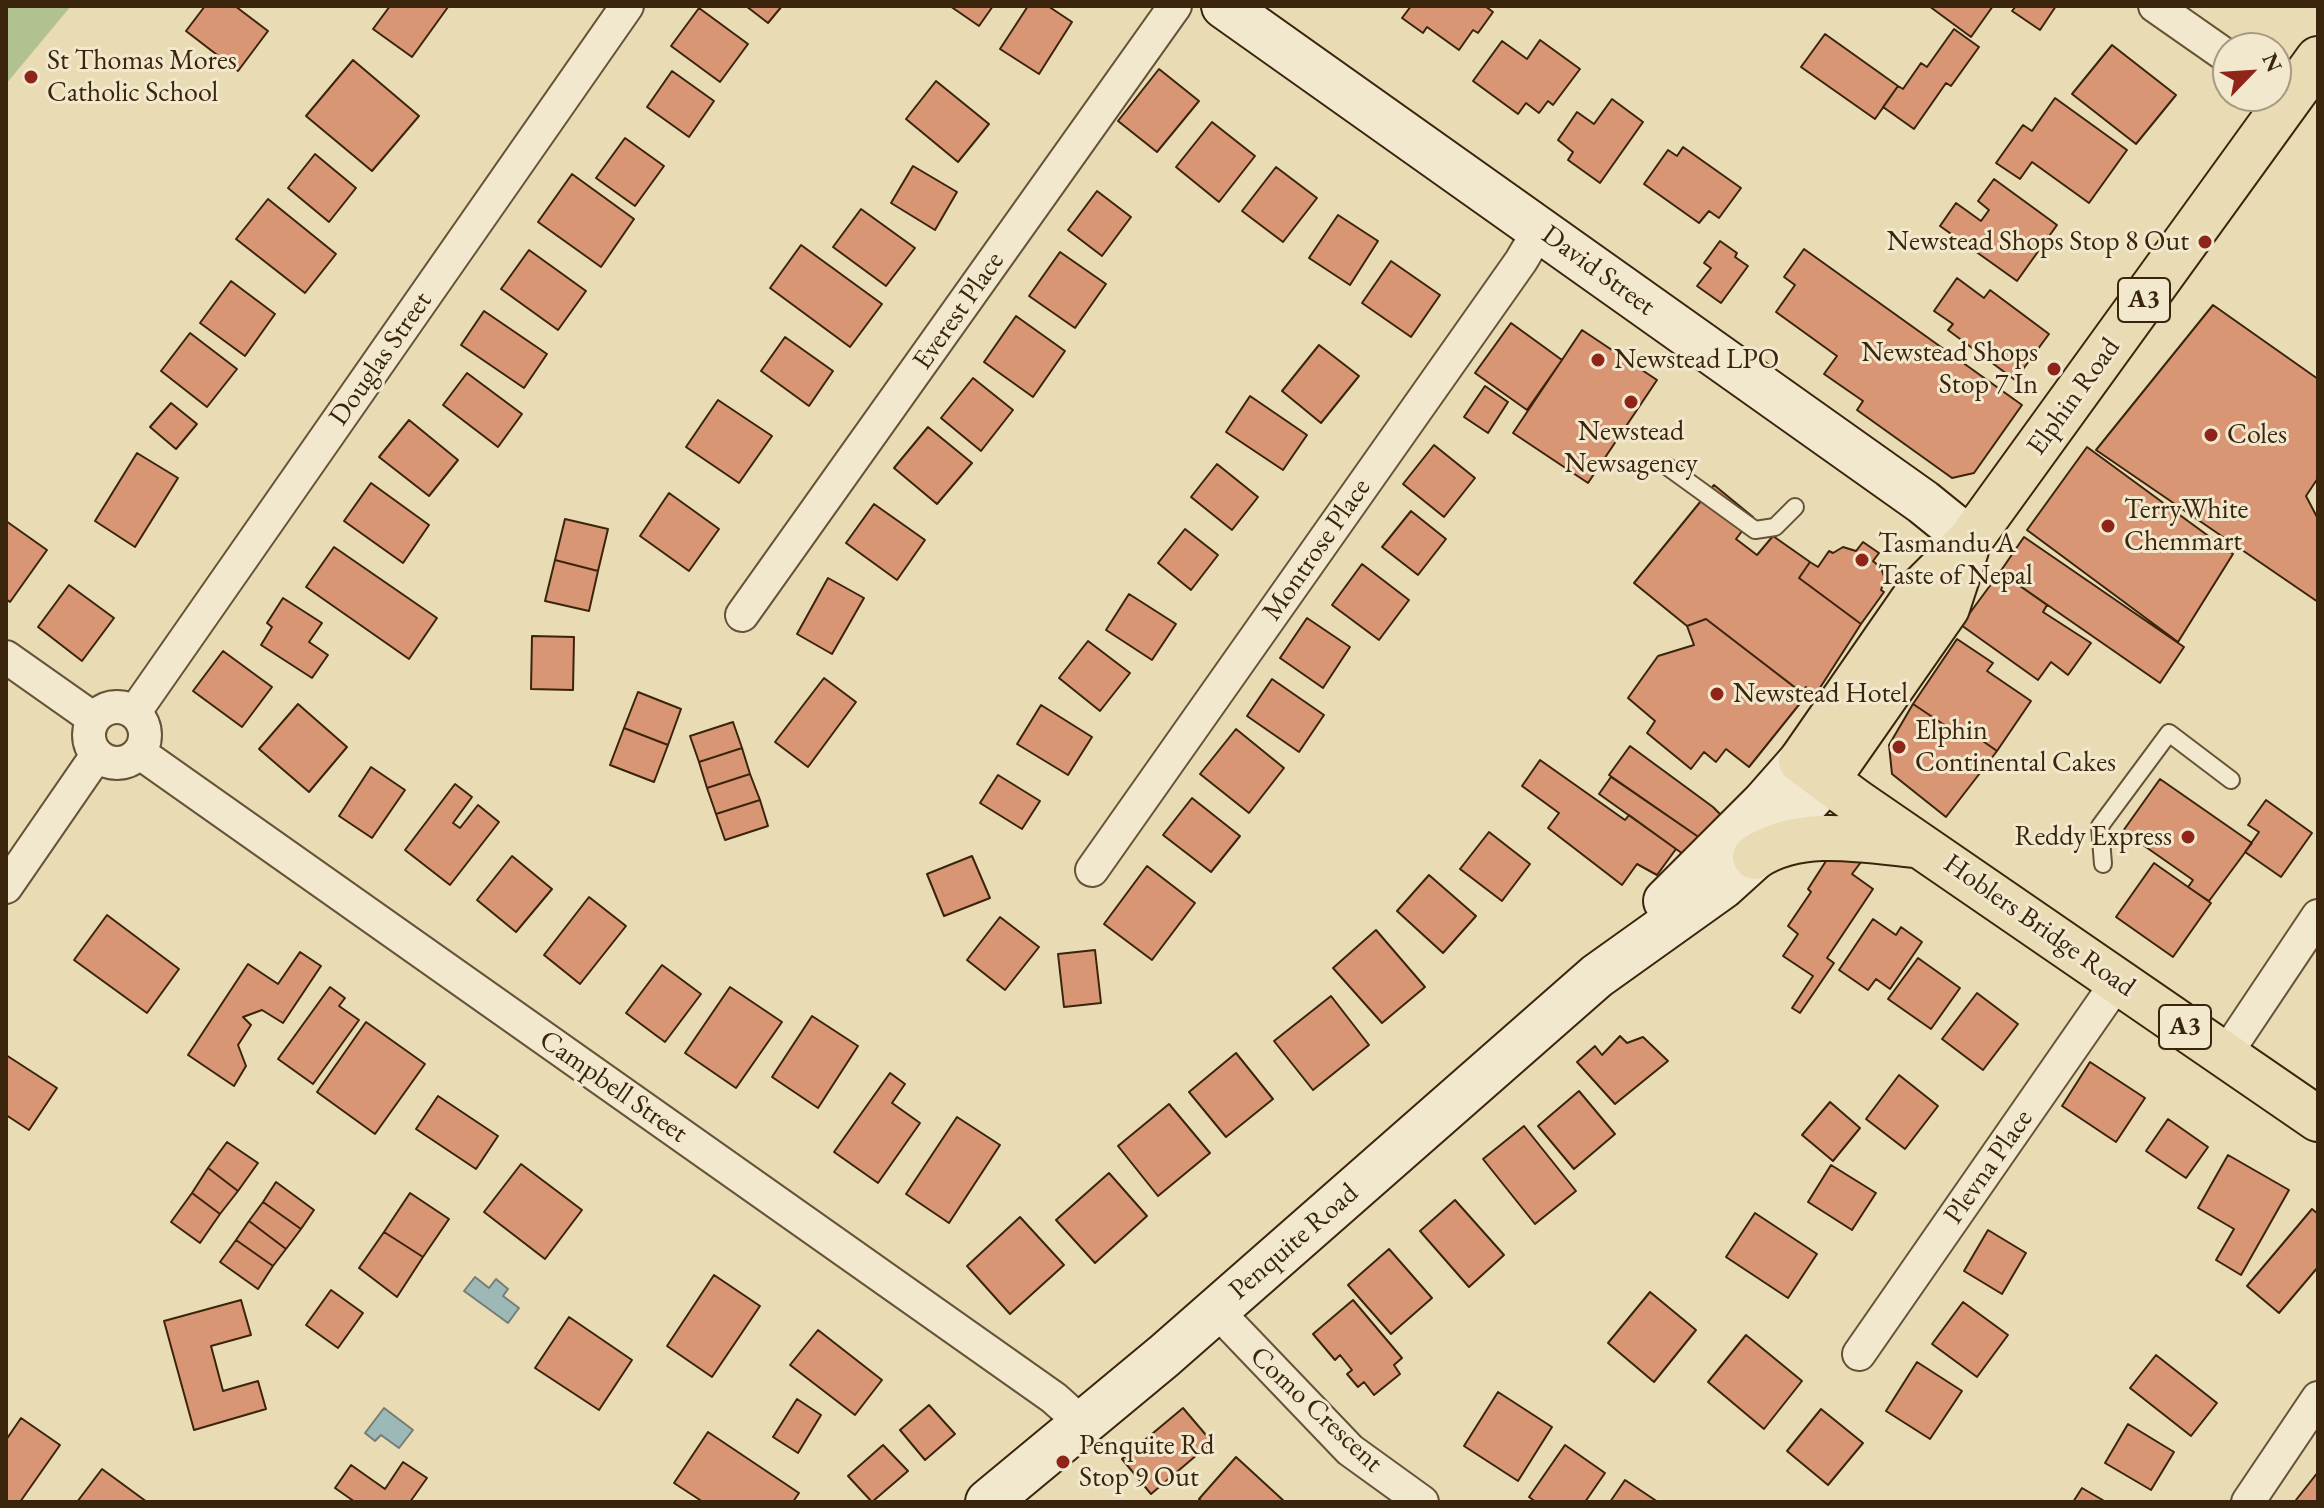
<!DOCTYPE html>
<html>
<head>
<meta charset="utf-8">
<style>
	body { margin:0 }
	#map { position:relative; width:2324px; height:1508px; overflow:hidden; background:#e9dcb4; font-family:"EB Garamond",serif }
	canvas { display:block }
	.frame { position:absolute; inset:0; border:8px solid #3a240c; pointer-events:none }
	.north { position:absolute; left:2212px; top:32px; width:80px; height:80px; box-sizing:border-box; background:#f1e8ce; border:2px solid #a89a80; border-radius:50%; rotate:65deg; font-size:22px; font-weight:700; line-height:32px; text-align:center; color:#3a240c }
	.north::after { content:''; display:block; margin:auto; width:28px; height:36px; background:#8f2418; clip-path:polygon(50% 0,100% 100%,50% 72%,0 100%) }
</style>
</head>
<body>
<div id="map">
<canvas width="2324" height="1508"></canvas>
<div class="frame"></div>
<div class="north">N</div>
</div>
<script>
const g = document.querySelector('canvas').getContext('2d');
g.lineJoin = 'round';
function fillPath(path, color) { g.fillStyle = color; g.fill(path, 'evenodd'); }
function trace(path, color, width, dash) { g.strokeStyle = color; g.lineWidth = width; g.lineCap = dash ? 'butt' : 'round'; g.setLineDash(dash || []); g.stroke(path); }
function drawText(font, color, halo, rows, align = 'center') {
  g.font = font + ' "EB Garamond",serif'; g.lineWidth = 6; g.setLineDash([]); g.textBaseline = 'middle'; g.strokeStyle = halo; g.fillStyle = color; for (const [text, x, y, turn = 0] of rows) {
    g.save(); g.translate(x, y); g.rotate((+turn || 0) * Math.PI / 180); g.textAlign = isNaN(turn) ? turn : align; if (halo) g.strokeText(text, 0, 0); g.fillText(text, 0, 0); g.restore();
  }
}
fillPath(new Path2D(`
	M6,6H71L6,84Z`), '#b2c190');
const water = new Path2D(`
	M475,1277L489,1288L496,1279L508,1289L503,1296L519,1308L508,1323L464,1291Z
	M384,1408L413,1430L399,1448L381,1435L375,1441L365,1433Z`);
fillPath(water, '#9cb9b8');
trace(water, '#757d73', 2);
const building = new Path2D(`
	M205,6H235L268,31L238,71L186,31Z
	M390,6H447L448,7L412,57L373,29Z
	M746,6H782L768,23Z
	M950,6H993L979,26Z
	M1028,6H1048L1072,22L1039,74L1000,49Z
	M1411,6H1485L1493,12L1478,33L1473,30L1459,50L1427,27L1423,33L1402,18Z
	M1929,6H1993L1971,37Z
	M2016,6H2056L2040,30L2012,11Z
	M699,8L748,44L720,82L671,46Z
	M1954,29L1979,47L1951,86L1946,83L1914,129L1883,107L1898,86L1903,89L1921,63L1927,67Z
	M1825,34L1898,86L1875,119L1801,67Z
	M1540,40L1580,69L1553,105L1548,101L1539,113L1526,103L1518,114L1473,81L1502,41L1527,59Z
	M2112,45L2176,95L2136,144L2072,94Z
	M353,60L419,116L372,171L306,116Z
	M1159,69L1199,101L1157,152L1118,121Z
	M672,71L714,101L689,137L647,107Z
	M936,81L989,124L958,162L906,119Z
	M2055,98L2127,150L2089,203L2032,162L2020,179L1996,163L2023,125L2032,131Z
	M1612,99L1643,122L1600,183L1568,160L1573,152L1558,140L1577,112L1594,124Z
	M1212,122L1255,156L1219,202L1176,167Z
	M625,138L664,166L635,206L596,178Z
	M1683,147L1741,188L1719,218L1709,211L1699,223L1644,184L1668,150L1677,156Z
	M315,154L356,188L329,222L288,188Z
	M913,166L957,192L935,230L891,203Z
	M1276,167L1317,198L1283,242L1242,211Z
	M572,174L634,219L601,267L538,222Z
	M1994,179L2057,225L2017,281L1940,226L1956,203L1981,221L1989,210L1978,201Z
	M1097,191L1131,217L1102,256L1068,230Z
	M268,199L336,254L305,293L236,239Z
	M861,209L915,248L886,286L833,247Z
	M1338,215L1378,241L1350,285L1309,258Z
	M1720,241L1737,253L1735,257L1748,266L1721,303L1697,286L1711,268L1704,263Z
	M801,245L882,304L850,347L770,288Z
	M1804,249L2022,405L1974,473L1952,478L1857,410L1863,401L1824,374L1837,356L1776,312L1795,285L1784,277Z
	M529,250L586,291L558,330L501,289Z
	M1060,252L1106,284L1075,328L1029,296Z
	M1391,261L1440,295L1411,337L1362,303Z
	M1957,278L1984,298L1990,290L2049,334L2015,380L1948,330L1953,324L1934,311Z
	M231,281L275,314L245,356L200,323Z
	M2213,305L2318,379V478L2306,496L2318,519V602L2096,450Z
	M484,311L547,354L524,388L461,345Z
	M1016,316L1065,351L1033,397L984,362Z
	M1511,323L1562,360L1527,410L1475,373Z
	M1582,330L1657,380L1588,483L1513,433Z
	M190,333L237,369L207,407L161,371Z
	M785,337L833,371L809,406L761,371Z
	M1319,345L1359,376L1321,423L1282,391Z
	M467,373L522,414L498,447L443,405Z
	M973,378L1013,410L981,451L941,418Z
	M1485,386L1508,402L1488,433L1464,417Z
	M1250,396L1307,435L1283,470L1226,432Z
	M718,400L772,436L739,483L686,447Z
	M171,403L197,424L176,449L150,427Z
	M409,420L458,460L429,496L379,457Z
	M928,427L972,463L937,504L894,468Z
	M1434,445L1475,478L1444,517L1403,484Z
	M2087,447L2233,554L2178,642L2027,530Z
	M137,453L178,478L135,547L95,521Z
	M1217,464L1258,497L1232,530L1191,497Z
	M371,483L429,525L403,563L344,521Z
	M1714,485L1753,517L1736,539L1757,555L1773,536L1810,562L1799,578L1861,624L1816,694L1806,687L1801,692L1706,619L1687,626L1634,583Z
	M669,493L719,529L689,571L640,536Z
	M874,504L925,540L897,580L846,543Z
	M1411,511L1446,539L1418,575L1382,547Z
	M565,519L608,529L598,571L555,560Z
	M6,521L47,550L10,602L6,599Z
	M1185,529L1218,555L1191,590L1158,563Z
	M2024,537L2184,647L2160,683L2000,572Z
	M1863,542L1879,553L1873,561L1881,568L1885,579L1881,590L1884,592L1861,624L1799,578L1810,562L1818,567L1829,551L1833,553L1843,547L1856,551Z
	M334,547L437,618L409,659L306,587Z
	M555,560L598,571L589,611L545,601Z
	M1362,564L1409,600L1379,640L1332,605Z
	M2000,572L2047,605L2043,612L2091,643L2068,675L2051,662L2038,680L1961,625Z
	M828,578L864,598L832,654L797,634Z
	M69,585L114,618L82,661L38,627Z
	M1129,594L1176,624L1152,660L1106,630Z
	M283,598L322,623L309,642L328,655L312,678L261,645L272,627L267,623Z
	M1307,618L1350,647L1323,688L1280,658Z
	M1706,619L1806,696L1749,767L1726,749L1716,762L1704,752L1691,769L1647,733L1655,721L1628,698L1658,656L1694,645L1687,626Z
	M532,636L574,637L573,690L531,689Z
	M1957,639L1993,663L1987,671L2031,701L1997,751L1960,725L1955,732L1913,704Z
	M1088,641L1130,673L1100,711L1059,678Z
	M223,651L272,687L242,727L193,691Z
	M824,678L856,702L808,767L775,742Z
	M1272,679L1324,715L1299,752L1247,716Z
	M638,692L681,709L668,745L624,728Z
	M298,704L347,747L309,792L259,749Z
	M1913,704L1955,732L1960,725L1997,751L1946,817L1892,774L1889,745Z
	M1041,705L1092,737L1068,775L1017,744Z
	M733,722L742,748L699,762L690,736Z
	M624,728L668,745L654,782L610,765Z
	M1236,729L1284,768L1249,813L1200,774Z
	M1630,746L1713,807L1724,818L1700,838L1609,775Z
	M742,748L750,774L707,788L699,762Z
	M1540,760L1625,820L1629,815L1676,849L1657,875L1637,864L1622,885L1548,828L1559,813L1522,786Z
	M371,767L405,790L372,838L339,816Z
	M750,774L760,800L716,814L707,788Z
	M998,775L1040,801L1022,829L980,803Z
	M1611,777L1700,838L1683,854L1599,794Z
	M2160,779L2252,843L2209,901L2188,887L2193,880L2123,831Z
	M455,784L472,797L453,823L460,828L478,805L499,822L450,885L405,850Z
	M1192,798L1240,836L1211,872L1163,835Z
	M760,800L768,826L725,840L716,814Z
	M2266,800L2312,833L2281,877L2245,852L2259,832L2248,825Z
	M1489,832L1530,864L1502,901L1460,869Z
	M1826,852L1867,854L1852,874L1873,889L1827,958L1834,963L1800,1013L1792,1008L1813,976L1783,956L1798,934L1788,926L1811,892L1808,889L1826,861Z
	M512,856L552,889L516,932L477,900Z
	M972,856L990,898L944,916L927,874Z
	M2154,863L2211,903L2173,957L2116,917Z
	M1147,866L1195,903L1152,960L1104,924Z
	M1429,875L1476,916L1443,953L1397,911Z
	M589,897L626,926L580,984L544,955Z
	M107,915L179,969L147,1013L74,960Z
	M1000,917L1039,947L1005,990L967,960Z
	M1873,919L1896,935L1901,927L1922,942L1890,989L1876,979L1868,990L1839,970Z
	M1376,930L1425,987L1382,1023L1333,968Z
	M1095,950L1101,1003L1064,1007L1058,954Z
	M300,952L321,966L283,1023L262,1010L243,1017L251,1025L238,1045L246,1066L234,1086L188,1055L248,964L278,984Z
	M1918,958L1960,988L1931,1029L1888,999Z
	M662,965L701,994L665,1042L626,1013Z
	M330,987L345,998L339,1006L359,1020L313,1084L278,1059Z
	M730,987L782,1022L736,1088L685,1053Z
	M1977,993L2018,1024L1983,1070L1942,1039Z
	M1331,996L1369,1045L1313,1090L1274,1041Z
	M812,1016L858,1046L818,1108L772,1077Z
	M366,1022L425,1064L375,1134L317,1092Z
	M1620,1036L1627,1043L1643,1037L1668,1061L1615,1104L1577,1062L1595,1046L1602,1055Z
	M1236,1053L1273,1099L1226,1137L1189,1092Z
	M6,1055L57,1088L29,1130L6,1115Z
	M2090,1062L2145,1098L2116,1142L2062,1106Z
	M890,1073L905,1084L892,1103L920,1123L878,1183L834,1152Z
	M1899,1075L1938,1106L1905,1149L1866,1119Z
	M1579,1091L1615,1134L1574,1169L1538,1126Z
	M438,1096L498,1136L476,1169L416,1129Z
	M1830,1102L1860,1128L1833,1161L1802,1135Z
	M1169,1104L1210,1153L1158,1196L1118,1146Z
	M957,1117L1000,1145L949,1223L906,1194Z
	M2168,1119L2208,1147L2186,1178L2146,1151Z
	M1524,1126L1576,1191L1535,1224L1483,1159Z
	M227,1142L258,1163L238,1191L208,1168Z
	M2228,1155L2289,1190L2241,1275L2216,1260L2234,1229L2198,1208Z
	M521,1164L582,1210L545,1259L484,1212Z
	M1831,1165L1876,1193L1852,1230L1808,1202Z
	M208,1168L238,1191L220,1214L192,1193Z
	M1109,1173L1147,1216L1095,1263L1056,1220Z
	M276,1182L314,1210L301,1229L263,1202Z
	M192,1193L220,1214L200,1243L171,1222Z
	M410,1193L449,1219L423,1257L384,1232Z
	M1455,1200L1504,1255L1469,1287L1420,1231Z
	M263,1202L301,1229L286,1249L249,1221Z
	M2312,1209L2318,1214V1267L2279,1313L2247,1286Z
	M1755,1213L1817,1254L1788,1298L1726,1257Z
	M1020,1217L1064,1265L1010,1314L967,1266Z
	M249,1221L286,1249L273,1266L236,1240Z
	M1988,1230L2026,1253L2002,1294L1964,1271Z
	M384,1232L423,1257L397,1297L359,1268Z
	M236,1240L273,1266L258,1289L220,1262Z
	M1389,1249L1432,1298L1391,1334L1348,1285Z
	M714,1275L760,1306L712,1377L667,1346Z
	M331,1290L363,1313L338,1348L306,1325Z
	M1650,1292L1696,1330L1654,1382L1608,1343Z
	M241,1300L251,1335L211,1346L223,1391L258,1381L266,1409L194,1430L164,1321Z
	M1353,1300L1402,1358L1394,1365L1400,1374L1374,1395L1364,1382L1358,1387L1347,1374L1352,1370L1340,1355L1335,1360L1313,1334Z
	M1963,1302L2008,1335L1977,1377L1932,1344Z
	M569,1317L632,1360L599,1410L535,1368Z
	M818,1330L882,1380L855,1415L790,1365Z
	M1746,1335L1802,1381L1764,1429L1708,1382Z
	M2156,1355L2217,1403L2191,1436L2130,1388Z
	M1917,1362L1962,1391L1930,1439L1886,1411Z
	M1498,1392L1552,1427L1518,1481L1464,1446Z
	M797,1399L821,1415L798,1453L773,1437Z
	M929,1405L955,1434L925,1460L900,1430Z
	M1183,1408L1212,1442L1151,1494L1122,1459Z
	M1821,1409L1863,1443L1828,1485L1787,1451Z
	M21,1418L60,1445L20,1502H6V1440Z
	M2128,1424L2174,1452L2151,1490L2105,1463Z
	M708,1432L799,1493L793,1502H703L674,1483Z
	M883,1445L908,1471L872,1502L848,1476Z
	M1565,1445L1605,1473L1585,1502H1536L1529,1497Z
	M1236,1457L1285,1502H1202L1199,1499Z
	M403,1462L427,1478L410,1502H355L335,1488L351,1465L385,1489Z
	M102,1469L147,1502H77Z
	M2318,1472V1502H2298L2296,1500Z
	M1625,1480L1658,1502H1610Z
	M2082,1488L2106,1502H2073Z`);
fillPath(building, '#d99674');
trace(building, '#3a240c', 2);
const lane = new Path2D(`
	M1668,467L1755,530L1775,527L1795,507
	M2103,864L2100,826L2169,733L2231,780`);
const street = new Path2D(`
	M2155,6L2228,57
	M742,615L1175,6
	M6,657L94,719
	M89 735a28 28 0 1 1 56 0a28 28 0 1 1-56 0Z
	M134,713L627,6
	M140,753L1054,1398L1083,1424
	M1092,870L1521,261L1540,229
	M6,887L97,755
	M2225,1055L2318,916
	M1216,1310L1350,1450L1422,1502
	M1859,1354L2118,981
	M2248,1502L2318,1398`);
const secondary = new Path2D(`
	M1224,6L1923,502L1970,540
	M1666,901L1764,803L1801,761
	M988,1502L1164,1356L1597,976L1723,886L1755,857L1827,780`);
const highway = new Path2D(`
	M2318,59L1970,540L1919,591L1801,761L1858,803L2318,1119
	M1827,780L1947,608L1966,550
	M1755,857C1801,827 1864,840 1915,845`);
trace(lane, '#665236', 20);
trace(street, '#665236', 36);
trace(secondary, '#3a240c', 48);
trace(highway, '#3a240c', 48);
trace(lane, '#f1e8ce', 16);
trace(street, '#f1e8ce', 32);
trace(secondary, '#f1e8ce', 44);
trace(highway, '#e9dcb4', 44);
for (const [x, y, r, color] of [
	[31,77,8,"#8f2418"],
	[2205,242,8,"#8f2418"],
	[1598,360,8,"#8f2418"],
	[2054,369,8,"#8f2418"],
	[1631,402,8,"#8f2418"],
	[2211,435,8,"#8f2418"],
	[2108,526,8,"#8f2418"],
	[1862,560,8,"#8f2418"],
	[1717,694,8,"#8f2418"],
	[1899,747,8,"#8f2418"],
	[2188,837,8,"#8f2418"],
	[1063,1462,8,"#8f2418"]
]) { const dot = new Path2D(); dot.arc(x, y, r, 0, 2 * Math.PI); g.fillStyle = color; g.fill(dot); trace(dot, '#f1e8ce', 3); }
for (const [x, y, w] of [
	[2144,300,52],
	[2185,1027,52]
]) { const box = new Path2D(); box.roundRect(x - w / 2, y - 22, w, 44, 6); g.fillStyle = '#f1e8ce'; g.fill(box); trace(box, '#3a240c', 2); }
drawText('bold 26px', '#3a240c', null, [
	["A3",2144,300],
	["A3",2185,1027]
]);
drawText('28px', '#3a240c', '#f1e8ce', [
	["St Thomas Mores",47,61],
	["Catholic School",47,93],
	["Newstead Shops Stop 8 Out",2189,242,"right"],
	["Newstead Shops",2038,353,"right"],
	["Stop 7 In",2038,385,"right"],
	["Newstead LPO",1614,360],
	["Newstead",1631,432,"center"],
	["Newsagency",1631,464,"center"],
	["Coles",2227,435],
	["TerryWhite",2124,510],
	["Chemmart",2124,542],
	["Tasmandu A",1878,544],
	["Taste of Nepal",1878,576],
	["Newstead Hotel",1733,694],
	["Elphin",1915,731],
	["Continental Cakes",1915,763],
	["Reddy Express",2172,837,"right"],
	["Penquite Rd",1079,1446],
	["Stop 9 Out",1079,1478]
], 'left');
drawText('28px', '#3a240c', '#f1e8ce', [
	["David Street",1598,271,36],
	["Everest Place",959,311,-55],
	["Douglas Street",381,359,-55],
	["Elphin Road",2074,397,-54],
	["Montrose Place",1317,550,-55],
	["Hoblers Bridge Road",2039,926,35],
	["Campbell Street",613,1087,35],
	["Plevna Place",1989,1167,-55],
	["Penquite Road",1294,1242,-41],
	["Como Crescent",1316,1410,43]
]);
</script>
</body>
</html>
